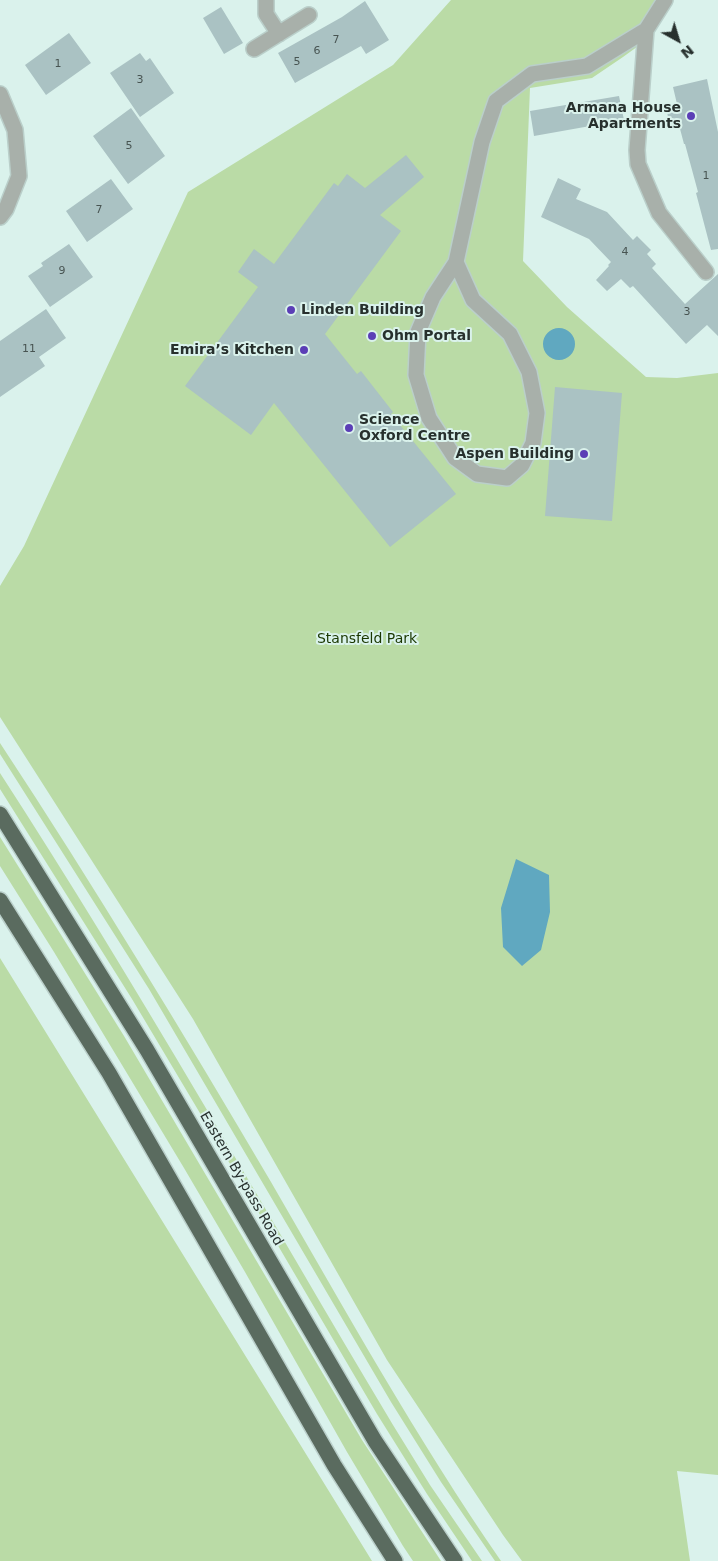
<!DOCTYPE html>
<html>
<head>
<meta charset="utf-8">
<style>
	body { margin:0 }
	#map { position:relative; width:718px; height:1561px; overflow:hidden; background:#daf2ec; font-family:"DejaVu Sans",sans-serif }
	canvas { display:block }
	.north { position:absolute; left:653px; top:15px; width:50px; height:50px; -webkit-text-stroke:4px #daf2ec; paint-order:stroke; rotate:141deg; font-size:14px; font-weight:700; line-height:20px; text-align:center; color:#27302d }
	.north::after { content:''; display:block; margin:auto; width:18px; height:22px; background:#27302d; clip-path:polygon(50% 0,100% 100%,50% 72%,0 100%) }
</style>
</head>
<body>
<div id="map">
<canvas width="718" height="1561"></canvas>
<div class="north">N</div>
</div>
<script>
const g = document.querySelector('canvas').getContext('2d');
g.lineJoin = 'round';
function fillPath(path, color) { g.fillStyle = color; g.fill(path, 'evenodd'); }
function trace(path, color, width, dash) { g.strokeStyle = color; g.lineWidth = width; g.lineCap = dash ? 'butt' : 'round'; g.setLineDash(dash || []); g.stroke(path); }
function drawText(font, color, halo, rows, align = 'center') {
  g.font = font + ' "DejaVu Sans",sans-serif'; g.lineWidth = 4; g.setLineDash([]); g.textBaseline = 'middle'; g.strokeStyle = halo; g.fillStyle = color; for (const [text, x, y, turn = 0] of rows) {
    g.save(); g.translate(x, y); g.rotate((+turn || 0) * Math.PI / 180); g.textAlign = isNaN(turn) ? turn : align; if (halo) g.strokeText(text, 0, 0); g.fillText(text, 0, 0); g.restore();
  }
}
fillPath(new Path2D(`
	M451,0H656L641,44L623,57L592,78L530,88L523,261L567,307L646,377L677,378L718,373V1475L677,1471L690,1561H522L503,1535L387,1360L193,1019L0,717V586L24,546L188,192L393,65Z
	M0,743C94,886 184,1034 271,1182C345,1310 417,1439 501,1561H495L441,1482L391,1402L149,989L0,754Z
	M0,773C138,986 263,1207 393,1425L430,1485L482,1561H472L427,1494L377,1414L213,1135L132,999L0,789Z
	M0,837L124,1036L362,1440L441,1561H413L403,1546L347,1452L245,1272L184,1168L54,952L0,866Z
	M0,958L372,1561H0Z`), '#badba6');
fillPath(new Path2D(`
	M543 344a16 16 0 1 1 32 0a16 16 0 1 1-32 0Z
	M516,859L549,875L550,912L541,950L522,966L503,947L501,908Z`), '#60a8c0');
fillPath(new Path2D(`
	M365,1L389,40L366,54L361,46L295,83L278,53L342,17Z
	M221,7L243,43L224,54L203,18Z
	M69,33L91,63L46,95L25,65Z
	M140,53L146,61L150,58L174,93L140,117L110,73Z
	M707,79L718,132V249L711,250L696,193L698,192L685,144H684L679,125L670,127L666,107L677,104L673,87Z
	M619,96L624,120L534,136L530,111Z
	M131,108L165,156L128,184L93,136Z
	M406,155L424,177L380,215L401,231L325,334L357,374L361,371L393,412L391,414L456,494L390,547L274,403L251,435L185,386L258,287L238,272L254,249L274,264L334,183L338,186L347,174L365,188Z
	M558,178L581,189L576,199L607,212L633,240L637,236L651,250L647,254L656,264L652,268L685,304L718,274V336L707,325L686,344L633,286L630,288L621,279L607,291L596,280L609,266L608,265L611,262L589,239L541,217Z
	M111,179L133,209L87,242L66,211Z
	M69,244L93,277L50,307L28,276L43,266L41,263Z
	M46,309L66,338L39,357L45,366L0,397V341Z
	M555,387L622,393L612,521L545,516Z`), '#aac2c3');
const minor = new Path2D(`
	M266,0V14L279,34
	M665,0L646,30L637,150L638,164L659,213L706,272
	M254,49L309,15
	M0,94L15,130L19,176L6,209L0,217
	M456,262L473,300L510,334L529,372L537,413L533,443L522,465L507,478L477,474L455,458L429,418L416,375L418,332L433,297L456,262L482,142L496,101L532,74L587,66L646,30`);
const highway = new Path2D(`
	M0,814L147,1050L375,1441L455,1561
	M0,900L109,1073L334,1465L395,1561`);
trace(minor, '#bacfca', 18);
trace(highway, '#bacfca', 18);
trace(minor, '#a8b0aa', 15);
trace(highway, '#5a6b5f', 15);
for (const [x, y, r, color] of [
	[691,116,5,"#5b3eb6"],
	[291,310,5,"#5b3eb6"],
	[372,336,5,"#5b3eb6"],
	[304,350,5,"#5b3eb6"],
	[349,428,5,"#5b3eb6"],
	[584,454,5,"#5b3eb6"]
]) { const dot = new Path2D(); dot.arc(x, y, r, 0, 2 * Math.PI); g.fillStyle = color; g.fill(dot); trace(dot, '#daf2ec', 2); }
drawText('11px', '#485452', null, [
	["7",336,40],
	["6",317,51],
	["5",297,62],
	["1",58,64],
	["3",140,80],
	["5",129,146],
	["1",706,176],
	["7",99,210],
	["4",625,252],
	["9",62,271],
	["3",687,312],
	["11",29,349]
]);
drawText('bold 14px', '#27302d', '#daf2ec', [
	["Armana House",681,108],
	["Apartments",681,124],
	["Linden Building",301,310,"left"],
	["Ohm Portal",382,336,"left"],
	["Emira’s Kitchen",294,350],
	["Science",359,420,"left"],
	["Oxford Centre",359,436,"left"],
	["Aspen Building",574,454]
], 'right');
drawText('14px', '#1a3700', '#daf2ec', [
	["Stansfeld Park",367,639]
]);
drawText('14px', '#27302d', '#daf2ec', [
	["Eastern By-pass Road",241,1179,60]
]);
</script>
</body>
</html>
